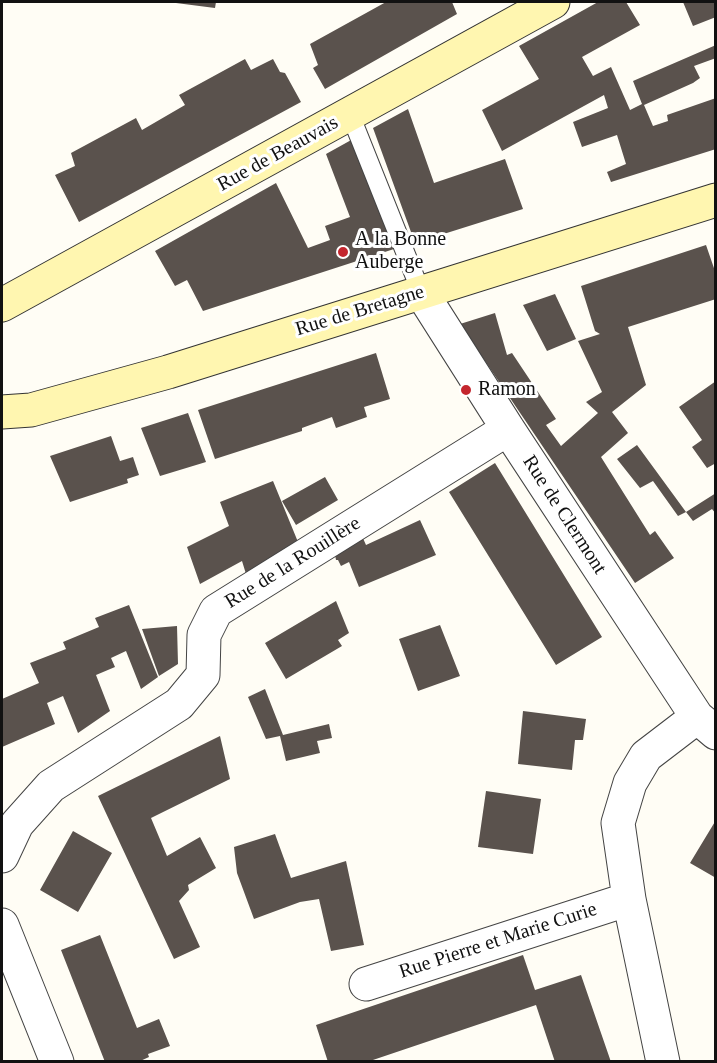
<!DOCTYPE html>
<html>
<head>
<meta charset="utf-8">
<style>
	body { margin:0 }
	#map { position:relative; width:717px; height:1063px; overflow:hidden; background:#fffdf5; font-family:"Times New Roman",serif }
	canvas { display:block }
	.frame { position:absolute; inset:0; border:3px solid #111; pointer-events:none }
</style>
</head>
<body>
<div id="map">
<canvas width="717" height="1063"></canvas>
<div class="frame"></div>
</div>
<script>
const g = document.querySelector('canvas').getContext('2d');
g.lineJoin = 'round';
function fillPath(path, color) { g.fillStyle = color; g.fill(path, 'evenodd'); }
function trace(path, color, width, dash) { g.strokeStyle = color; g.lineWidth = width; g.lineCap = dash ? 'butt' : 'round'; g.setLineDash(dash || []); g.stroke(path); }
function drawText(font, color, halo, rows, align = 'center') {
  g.font = font + ' "Times New Roman",serif'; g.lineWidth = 6; g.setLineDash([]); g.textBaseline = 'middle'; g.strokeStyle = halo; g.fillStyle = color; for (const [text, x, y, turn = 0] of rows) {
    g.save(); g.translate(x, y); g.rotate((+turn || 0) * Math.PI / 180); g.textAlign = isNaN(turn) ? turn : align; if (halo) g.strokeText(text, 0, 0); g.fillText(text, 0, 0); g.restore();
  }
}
fillPath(new Path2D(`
	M176,2H216L215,8L176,3Z
	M386,2H452L457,14L325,89L313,68L318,65L310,44Z
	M598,2H626L640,25L582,57L593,76L611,67L630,110L642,104L633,81L716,45V58L694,66L700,78L693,83L644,105L653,126L668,121L667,115L716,98V149L611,182L607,172L626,164L617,135L582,147L573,122L608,108L604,95L502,151L482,110L539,79L519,46Z
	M683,2H716V17L693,26Z
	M245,59L251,70L273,59L280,72L285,73L301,102L79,222L55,175L75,166L71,153L136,118L142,130L185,105L179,95Z
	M408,109L434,183L505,159L523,209L415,243L373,128Z
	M353,139L394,249L203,311L187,280L175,286L155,251L276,183L308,248L330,240L325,226L350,217L326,154Z
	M706,245L716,274V299L628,327L646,385L612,412L628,433L601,457L650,535L655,531L674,558L635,583L460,324L495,313L507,355L512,353L556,419L546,425L561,446L598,413L586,402L602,392L578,341L600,334L595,331L581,286Z
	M555,294L576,339L547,351L523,305Z
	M376,353L390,399L364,407L367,417L336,428L332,417L302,428V431L215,459L198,410Z
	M716,381V463L707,468L692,447L702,440L679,407Z
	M188,413L206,462L160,476L141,428Z
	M111,436L120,461L133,457L139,475L127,479L128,483L70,502L50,456Z
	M637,445L686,512L716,493V514L712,509L693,521L686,512L678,516L653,481L640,488L617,459Z
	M495,463L602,637L556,665L449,492Z
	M325,477L338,500L296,525L282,501Z
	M273,481L298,542L246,574L242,561L200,584L187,547L229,526L220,502Z
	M420,520L436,555L359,587L349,562L341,566L338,560H336L334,550L362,536L366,545Z
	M336,601L349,633L338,640L342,646L286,679L265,643Z
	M129,605L158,677L141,689L126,651L111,658L115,667L96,675L110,711L78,733L63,696L47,703L55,724L2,747V699L39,683L30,663L66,649L63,642L99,627L95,618Z
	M440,625L460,676L418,691L399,639Z
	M177,626L178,664L159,676L142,629Z
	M265,689L283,735L329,724L332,738L317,741L320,753L286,761L280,736L266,739L248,697Z
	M523,711L586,719L583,740H575L572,770L518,764Z
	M220,736L230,779L151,818L167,856L200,837L216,868L188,885L189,890L179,901L200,947L174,959L98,796Z
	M486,791L541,799L533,854L478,847Z
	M716,820V878L690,863Z
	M73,831L112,853L78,912L40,890Z
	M275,834L291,878L346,861L364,945L331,951L319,899L300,902L254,919L237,873L234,847Z
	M100,935L137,1028L159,1019L170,1046L148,1054L149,1057L138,1062H105L61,950Z
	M523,955L535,990L581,975L611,1062H555L536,1005L367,1062H328L316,1025Z`), '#5a524d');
const lane = new Path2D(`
	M350,114L421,292`);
const street = new Path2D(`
	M421,292L508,429L697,717L716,733
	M2,856L17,824L51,786L179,704L203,675L204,635L216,611L508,429
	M2,925L57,1062
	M366,984L629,899
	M663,1062L629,899L618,823L630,783L646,756L697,717`);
const secondary = new Path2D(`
	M2,305L553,2
	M2,412L31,410L168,372L716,200`);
trace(lane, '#444', 20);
trace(street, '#444', 35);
trace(secondary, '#333', 35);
trace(lane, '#fff', 18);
trace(street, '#fff', 33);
trace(secondary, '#fff6b0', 33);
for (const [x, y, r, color] of [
	[343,252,6,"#c4262e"],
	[466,390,6,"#c4262e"]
]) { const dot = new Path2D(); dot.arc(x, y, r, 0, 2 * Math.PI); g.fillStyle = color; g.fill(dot); trace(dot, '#fff', 2); }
drawText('20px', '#111', '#fff', [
	["Rue de Beauvais",278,154,-29],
	["Rue de Bretagne",360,311,-17],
	["Rue de Clermont",564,515,57],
	["Rue de la Rouillère",293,563,-32],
	["Rue Pierre et Marie Curie",498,941,-18]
]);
drawText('20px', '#111', '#fff', [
	["A la Bonne",355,240],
	["Auberge",355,263],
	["Ramon",478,390]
], 'left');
</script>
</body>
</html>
